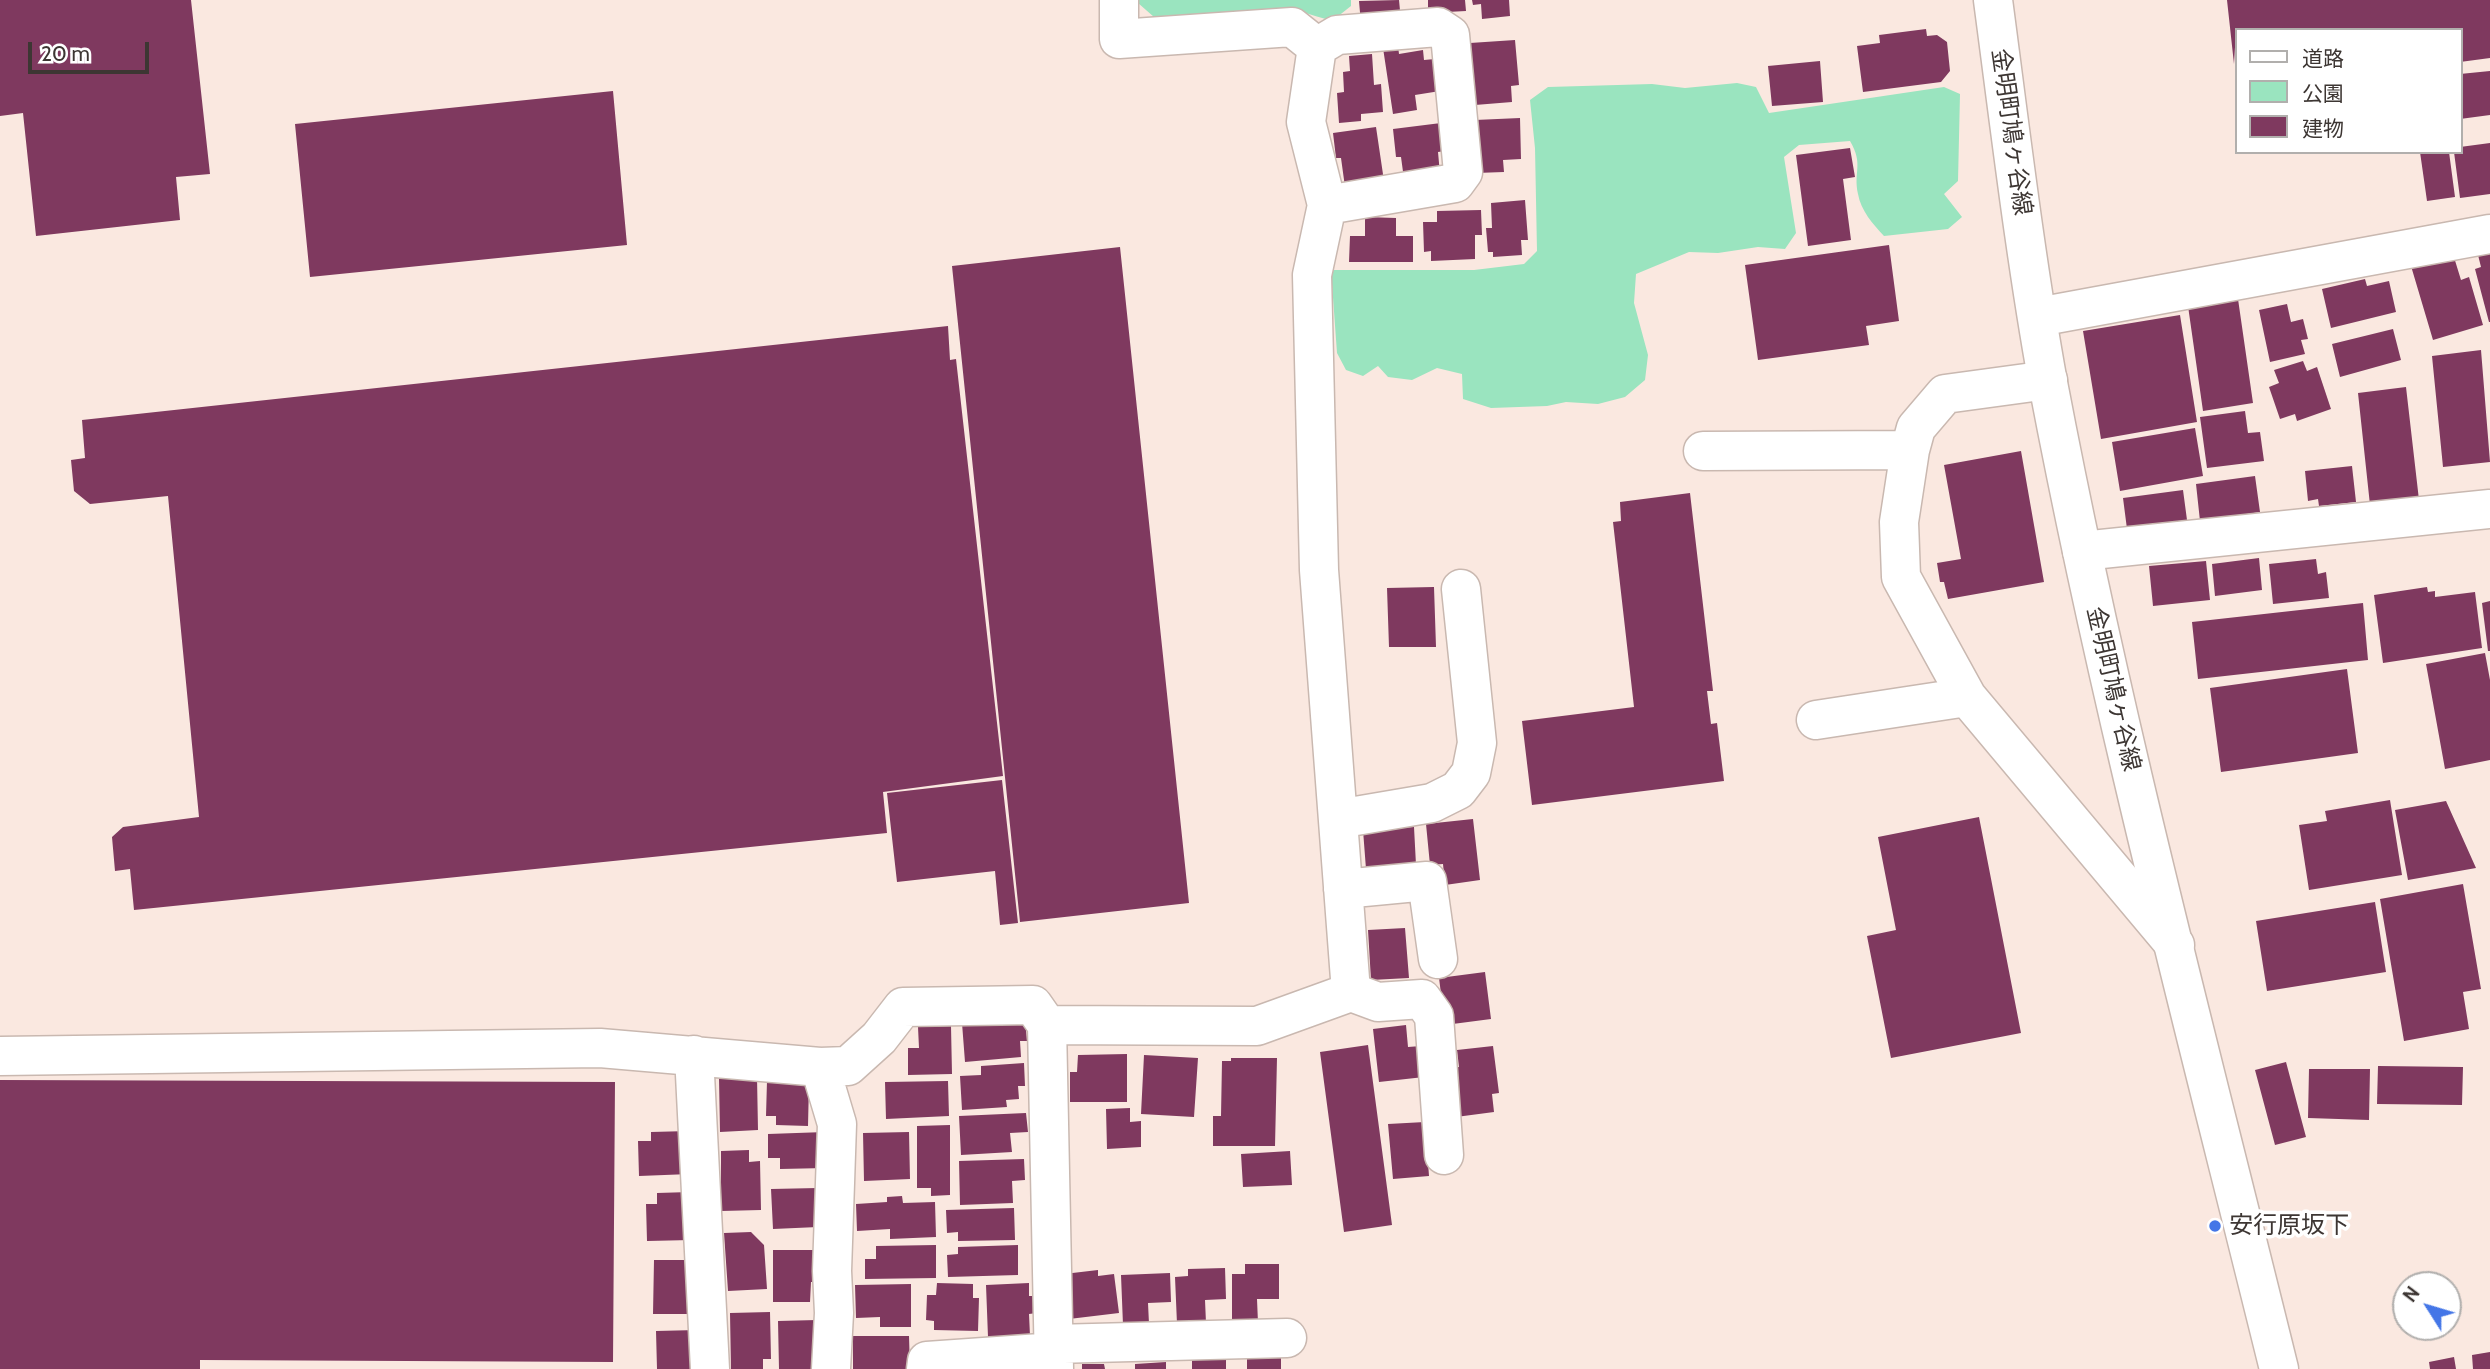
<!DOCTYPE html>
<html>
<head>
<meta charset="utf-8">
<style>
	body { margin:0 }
	#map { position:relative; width:2490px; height:1369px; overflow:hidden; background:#fae8e0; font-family:Cabin,"Noto Sans JP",sans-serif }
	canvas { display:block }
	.legend { position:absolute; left:2235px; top:28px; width:228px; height:126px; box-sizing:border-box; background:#fff; border:2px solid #b1afad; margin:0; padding:9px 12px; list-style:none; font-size:21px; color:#3d3633 }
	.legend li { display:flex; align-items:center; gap:14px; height:35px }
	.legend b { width:35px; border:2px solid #b1afad }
	.north { position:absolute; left:2392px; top:1271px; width:70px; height:70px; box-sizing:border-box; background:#fff; border:2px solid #b1afad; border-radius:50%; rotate:307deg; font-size:19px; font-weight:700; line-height:28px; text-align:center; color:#3d3633 }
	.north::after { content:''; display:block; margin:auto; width:24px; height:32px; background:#4476e7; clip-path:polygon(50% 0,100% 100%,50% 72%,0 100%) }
	.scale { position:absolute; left:28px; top:42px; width:121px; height:32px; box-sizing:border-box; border:4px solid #3d3633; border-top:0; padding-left:9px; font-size:21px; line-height:24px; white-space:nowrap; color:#3d3633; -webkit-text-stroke:5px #fff; paint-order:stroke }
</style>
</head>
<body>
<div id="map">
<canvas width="2490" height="1369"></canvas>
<ul class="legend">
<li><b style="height:9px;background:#fff"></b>道路</li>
<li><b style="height:19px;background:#9ae4bf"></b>公園</li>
<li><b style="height:19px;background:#7f395f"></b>建物</li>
</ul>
<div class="north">N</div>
<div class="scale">20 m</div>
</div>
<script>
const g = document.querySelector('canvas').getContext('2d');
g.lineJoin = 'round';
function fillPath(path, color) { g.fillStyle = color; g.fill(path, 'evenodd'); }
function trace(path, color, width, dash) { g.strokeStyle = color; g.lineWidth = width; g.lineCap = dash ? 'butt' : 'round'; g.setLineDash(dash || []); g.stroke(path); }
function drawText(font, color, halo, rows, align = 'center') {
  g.font = font + ' Cabin,"Noto Sans JP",sans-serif'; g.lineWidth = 7; g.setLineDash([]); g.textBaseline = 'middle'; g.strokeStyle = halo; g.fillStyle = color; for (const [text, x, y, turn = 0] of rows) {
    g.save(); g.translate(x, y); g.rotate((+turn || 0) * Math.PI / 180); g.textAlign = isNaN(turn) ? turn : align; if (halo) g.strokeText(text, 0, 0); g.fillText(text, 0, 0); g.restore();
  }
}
fillPath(new Path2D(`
	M1138,0H1351V6L1332,21C1321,18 1311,14 1300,12C1252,4 1203,19 1154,17L1138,3Z
	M1737,83L1756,87L1769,113L1944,87L1960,94L1958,181L1944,194L1962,217L1948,229L1884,236C1873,224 1861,211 1858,194C1853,171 1864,165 1850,141L1799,145L1784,157L1796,233L1785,249L1758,247L1718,253L1689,252L1636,274L1634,303L1648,355L1645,380L1625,397L1598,404L1566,402L1547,406L1491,408L1463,399L1462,374L1437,368L1412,380L1388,377L1378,366L1363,376L1346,370L1337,353L1331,270H1474L1524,264L1537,251L1535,148L1530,100L1548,87L1652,84L1685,88Z`), '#9ae4bf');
fillPath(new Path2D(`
	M0,0H191L210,174L176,177L180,220L36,236L23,113L0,116Z
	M1399,0L1401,21L1361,24L1359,1Z
	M1428,0H1465L1466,11L1428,13Z
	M1472,0H1509L1510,16L1482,19L1481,4L1473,5Z
	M2227,0H2490V58L2460,62V30H2236L2234,64Z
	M1926,29L1927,36L1937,35L1947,42L1950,71L1941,82L1863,92L1857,46L1880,43L1879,35Z
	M1515,40L1519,85L1511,86L1512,102L1475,105L1470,43Z
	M1398,46L1399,54L1423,50L1424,60L1435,59L1440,91L1415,95L1417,110L1393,114L1383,48Z
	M1372,54L1374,85L1381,84L1383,112L1361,114V121L1339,123L1337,93L1344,92L1343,72L1350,71L1349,56Z
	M1820,61L1823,102L1772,106L1768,66Z
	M2490,71V115L2460,119V74Z
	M613,91L627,245L310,277L295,124Z
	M1520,118L1521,159L1503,160L1504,172L1476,173L1475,120Z
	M1441,123L1445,151L1438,152L1440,174L1404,179L1401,157H1396L1393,129Z
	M1376,127L1384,181L1345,187L1341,158H1336L1333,133Z
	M2490,143V194L2460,198L2454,152H2460V147Z
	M1850,148L1855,177L1843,179L1851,240L1808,246L1796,155Z
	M2420,152H2449L2455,197L2427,201Z
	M1525,200L1528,240H1521L1522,255L1493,257V252H1488L1486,228H1492L1491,203Z
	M1481,210L1482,235H1475V259L1431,261V251L1424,252L1423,222H1437V211Z
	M1365,217L1396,218V236H1413V262H1349L1350,236H1365Z
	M1889,245L1899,321L1866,326L1869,345L1758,360L1745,265Z
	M1120,247L1189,903L1020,922L952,266Z
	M2490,252V322H2489L2475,269L2481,267L2478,255Z
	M2453,254L2461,280L2469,277L2483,325L2433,340L2411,266Z
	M2365,279L2367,286L2389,281L2396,312L2331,328L2322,289Z
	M2238,299L2253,403L2203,411L2188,306Z
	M2287,304L2291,322L2303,319L2308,339L2301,340L2305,354L2270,362L2259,310Z
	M2180,315L2197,422L2101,439L2083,331Z
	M948,326L950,360L956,359L1003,776L883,792L887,833L134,910L130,869L115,871L112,837L123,827L199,817L168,496L90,504L74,491L71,460L85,458L82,420Z
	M2393,329L2401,360L2340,377L2332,344Z
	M2481,350L2490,462L2443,467L2432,356Z
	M2303,361L2307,371L2317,367L2331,409L2297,421L2295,414L2280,419L2269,387L2279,383L2274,370Z
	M2406,387L2419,500L2370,505L2358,393Z
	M2245,411L2248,433L2260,432L2264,461L2207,468L2200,417Z
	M2195,428L2203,476L2120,491L2112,442Z
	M2021,451L2044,582L1948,599L1944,582H1940L1937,563L1961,559L1944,465Z
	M2352,466L2356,502L2319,506L2318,499L2308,501L2305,471Z
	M2255,476L2260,512L2200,521L2196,484Z
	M2183,490L2187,520L2127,529L2123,498Z
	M1690,493L1713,691H1707L1711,724L1717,723L1724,781L1532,805L1522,721L1634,707L1613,522L1621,521L1620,502Z
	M2259,558L2262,590L2215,596L2212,564Z
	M2316,559L2318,574L2326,572L2329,598L2273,604L2269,564Z
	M2206,561L2210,600L2153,606L2149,566Z
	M1434,587L1436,647H1389L1387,588Z
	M2427,587L2428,592L2435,591V597L2475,592L2482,648L2383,663L2374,595Z
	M2490,601V651H2488L2482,603Z
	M2363,603L2368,660L2198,679L2192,622Z
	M2485,653L2490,680V760L2445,769L2426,664Z
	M2347,669L2358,753L2221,772L2210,688Z
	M1002,780L1018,923L1000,925L995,871L897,882L887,793Z
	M2390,800L2402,875L2309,890L2299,825L2327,821L2325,811Z
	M2446,801L2476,868L2408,880L2395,810Z
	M1979,817L2021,1033L1891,1058L1867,936L1896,930L1878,837Z
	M1473,819L1480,880L1445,885L1443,864L1430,865L1426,824Z
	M1414,827L1416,865L1366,869L1363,830Z
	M2463,884L2481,989L2463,992L2469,1029L2404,1041L2380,899Z
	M2375,902L2386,972L2267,991L2256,921Z
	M1405,928L1409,978L1371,980L1368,930Z
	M1485,972L1491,1019L1445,1025L1439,978Z
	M1025,1019L1027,1041H1020L1021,1057L965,1062L962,1023Z
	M1406,1025L1408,1047L1421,1046L1424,1077L1379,1082L1373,1029Z
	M951,1026L952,1074L908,1075V1048H919L918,1027Z
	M1368,1045L1392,1225L1344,1232L1320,1052Z
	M1493,1046L1499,1093L1492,1094L1494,1112L1456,1117L1449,1068L1459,1067L1457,1050Z
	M1127,1054V1102H1070V1072H1077L1078,1055Z
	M1144,1055L1198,1058L1194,1117L1141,1114Z
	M1231,1058H1277L1275,1146H1213V1116H1221L1222,1061H1231Z
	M2286,1062L2306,1137L2275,1145L2255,1070Z
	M1024,1063L1025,1086H1018L1019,1099L1006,1100L1007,1107L962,1110L960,1076L981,1075V1066Z
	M2378,1066L2463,1067L2462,1105L2377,1104Z
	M2309,1069H2370L2369,1120L2308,1118Z
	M757,1077L758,1130L720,1132L719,1078Z
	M0,1080L615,1082L613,1362L200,1360V1369H0Z
	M767,1081L809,1082L808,1126L776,1125V1116H766Z
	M948,1081L949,1116L886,1119L885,1082Z
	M1130,1108V1122L1141,1121V1147L1107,1149L1106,1109Z
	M1026,1113L1028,1132L1010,1133L1012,1152L961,1155L959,1116Z
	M1425,1122L1429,1176L1393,1179L1388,1124Z
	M950,1125V1195L931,1196V1188H917V1126Z
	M689,1131L690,1174L639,1176L638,1141H651V1132Z
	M825,1132L826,1168L780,1169V1158H768V1134Z
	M909,1132L910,1179L864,1181L863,1133Z
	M749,1150V1162L760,1161L761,1210L721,1211V1151Z
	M1290,1151L1292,1185L1243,1187L1241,1154Z
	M1024,1159L1025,1180L1012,1181L1013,1203L960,1205L959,1161Z
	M818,1188V1227L773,1229L771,1189Z
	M690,1192L691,1240L647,1241L646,1204H657V1193Z
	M902,1196L903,1203L935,1202L936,1237L890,1239V1229L857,1231L856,1204L887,1202V1197Z
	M1014,1208L1015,1240L958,1241V1232L947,1233L946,1210Z
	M751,1232L764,1245L767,1289L728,1291L724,1233Z
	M936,1245V1278L865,1279V1259H876V1246Z
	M1018,1245V1275L948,1277L947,1255L958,1254V1247Z
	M773,1250H813V1266H818V1282H811L810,1302H773Z
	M654,1260H693V1314H653Z
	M1245,1264H1279V1299H1257L1258,1323H1232V1274H1245Z
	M1225,1268L1226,1299L1205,1300L1206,1323L1177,1324L1175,1277L1188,1276V1269Z
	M1098,1270V1276L1114,1274L1119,1313L1069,1319L1064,1274Z
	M1170,1273L1171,1302L1148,1303L1149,1324L1123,1325L1121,1275Z
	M937,1283L973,1284V1298H979L978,1331L934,1330V1321L926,1320L927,1295H936Z
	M1029,1283V1296H1036L1037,1313L1029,1314L1030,1336L988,1337L986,1285Z
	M911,1284V1327H880V1317L856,1318L855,1285Z
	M770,1312L771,1359H763V1369H731L730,1313Z
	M817,1320L818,1369H779L778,1321Z
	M697,1330L698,1369H657L656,1331Z
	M853,1336H909L910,1369H853Z
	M2490,1352V1369H2473L2472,1355Z
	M1281,1354V1369H1247V1355Z
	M2454,1357L2456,1369H2430L2429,1362Z
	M1226,1359V1369H1192V1360Z
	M1166,1362V1369H1135V1364Z
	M1082,1364H1104L1105,1369H1082Z`), '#7f395f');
const minor = new Path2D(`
	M1317,47L1337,35L1438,27L1450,35L1463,172L1455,183L1327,205
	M2038,317L2490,234
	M2048,380L1945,394L1916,428L1910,450L1899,522L1901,577L1967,697L2175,945
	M1703,451L1910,450
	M2082,551L2490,509
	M1816,720L1967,697
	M1338,819L1432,803L1458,790L1471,773L1477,743L1461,589
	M1343,889L1427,881L1438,959
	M1351,992L1378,1002L1422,999L1434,1016L1444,1155
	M1047,1025L1257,1026L1351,992L1319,570L1312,275L1327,205L1306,122L1317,47L1292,27L1119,39V0
	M694,1055L710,1369
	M0,1056L600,1048L820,1067L848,1066L879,1038L903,1007L1033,1005L1047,1025L1054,1369
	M820,1067L837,1124L832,1271L834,1313L831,1369
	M1054,1344L1287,1338
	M926,1369L927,1361L1055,1352`);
const major = new Path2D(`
	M1993,0C2010,128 2025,256 2048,383C2111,715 2198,1041 2279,1369`);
trace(minor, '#c9b8b0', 41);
trace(major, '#c9b8b0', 41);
trace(minor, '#fff', 38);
trace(major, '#fff', 38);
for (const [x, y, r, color] of [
	[2215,1226,7,"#4476e7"]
]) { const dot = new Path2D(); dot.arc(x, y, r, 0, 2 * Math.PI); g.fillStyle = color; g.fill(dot); trace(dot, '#fff', 2.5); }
drawText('24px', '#3d3633', '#fff', [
	["金明町鳩ヶ谷線",2011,132,82],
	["金明町鳩ヶ谷線",2113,689,77]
]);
drawText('24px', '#3d3633', '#fff', [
	["安行原坂下",2229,1226]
], 'left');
</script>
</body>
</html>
